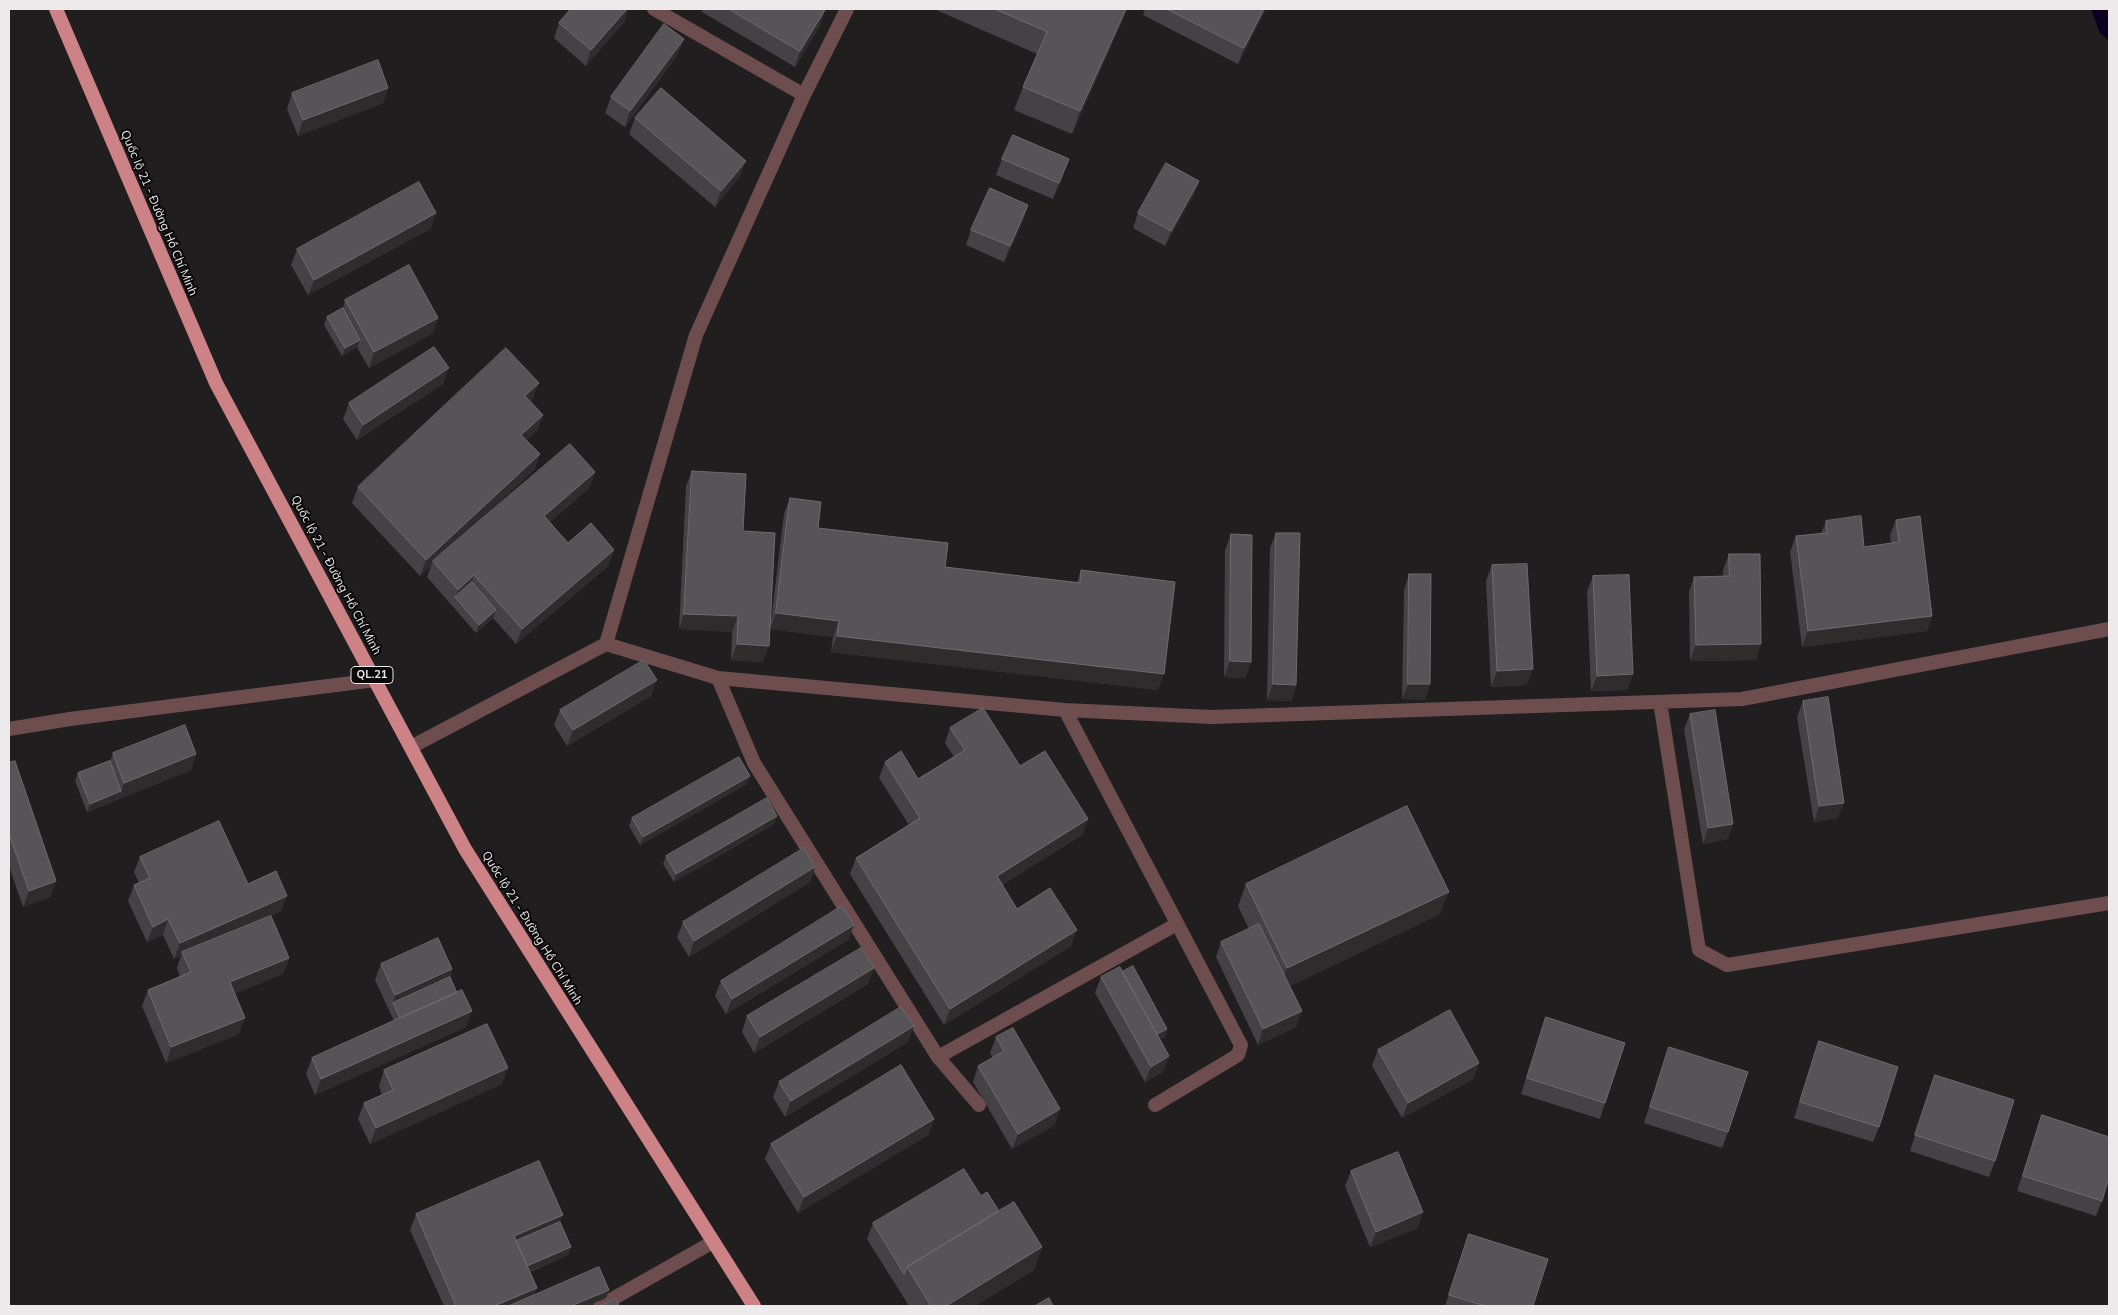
<!DOCTYPE html>
<html>
<head>
<meta charset="utf-8">
<style>
	body { margin:0 }
	#map { position:relative; width:2118px; height:1315px; overflow:hidden; background:#211e1f; font-family:Mulish,sans-serif }
	canvas { display:block }
	.frame { position:absolute; inset:0; border:10px solid #edeaeb; pointer-events:none }
</style>
</head>
<body>
<div id="map">
<canvas width="2118" height="1315"></canvas>
<div class="frame"></div>
</div>
<script>
const g = document.querySelector('canvas').getContext('2d');
g.lineJoin = 'round';
function fillPath(path, color) { g.fillStyle = color; g.fill(path, 'evenodd'); }
function trace(path, color, width, dash) { g.strokeStyle = color; g.lineWidth = width; g.lineCap = dash ? 'butt' : 'round'; g.setLineDash(dash || []); g.stroke(path); }
function drawText(font, color, halo, rows, align = 'center') {
  g.font = font + ' Mulish,sans-serif'; g.lineWidth = 4; g.setLineDash([]); g.textBaseline = 'middle'; g.strokeStyle = halo; g.fillStyle = color; for (const [text, x, y, turn = 0] of rows) {
    g.save(); g.translate(x, y); g.rotate((+turn || 0) * Math.PI / 180); g.textAlign = isNaN(turn) ? turn : align; if (halo) g.strokeText(text, 0, 0); g.fillText(text, 0, 0); g.restore();
  }
}
fillPath(new Path2D(`
	M2091,9H2109V41L2100,33Z`), '#0b0020');
trace(new Path2D(`
	M718,678L754,763L938,1057L979,1105`), '#6e4d4e', 14);
trace(new Path2D(`
	M654,9L804,95
	M606,644L718,678L1065,710L1212,717L1742,699L2109,629
	M1660,702L1699,950L1727,965L2109,903
	M1065,710L1241,1045L1238,1055L1155,1105
	M9,729L70,719L375,680
	M411,747L606,644L696,335L804,95L847,9
	M938,1057L1177,924
	M600,1306L713,1242`), '#6e4d4e', 14);
trace(new Path2D(`
	M56,9L216,383L465,849L754,1306`), '#cd8286', 14);
fillPath(new Path2D(`
	M571,9H628L624,22L586,66L554,38L559,23Z
	M703,9H823L825,10L820,26L795,67L702,12Z
	M934,9H1127L1122,21L1072,134L1014,110L1023,87L1037,54Z
	M1145,9H1266L1238,64L1143,15Z
	M678,54L625,127L605,113L611,97Z
	M388,88L383,103L298,136L287,109L292,93Z
	M635,118L740,176L715,207L629,134Z
	M1002,159L1063,175L1053,199L996,175Z
	M1199,181L1193,196L1165,246L1133,228L1138,213Z
	M1028,205L1023,221L1004,262L966,245L971,230Z
	M436,213L430,229L308,295L291,265L297,249Z
	M345,300L438,318L433,333L369,368L357,347L342,356L324,325L327,317L343,308Z
	M443,384L357,440L343,419L349,403Z
	M533,399L530,402L543,415L537,431L526,440L540,454L534,470L473,527L595,472L589,488L550,522L568,543L614,550L608,566L516,644L493,618L476,633L427,577L431,566L420,576L352,503L358,487Z
	M692,471L743,531L763,662L731,660L732,632L679,629L686,486Z
	M790,498L818,528L945,567L1077,582L1081,570L1158,690L831,652L833,637L770,629L784,514Z
	M1896,520L1932,616L1927,631L1802,647L1790,552L1796,536L1821,533L1826,521L1864,547L1891,543L1890,535Z
	M1276,533L1296,685L1291,701L1267,700L1270,548Z
	M1231,534L1251,662L1245,678L1224,677L1225,550Z
	M1729,554L1756,660L1690,661L1689,592L1694,577L1723,576V570Z
	M1492,565L1527,685L1491,687L1486,581Z
	M1409,574L1430,684L1425,700L1402,699L1404,590Z
	M1593,576L1633,674L1627,690L1591,691L1587,592Z
	M651,696L567,746L554,725L560,710Z
	M1803,701L1838,818L1814,822L1797,717Z
	M1690,714L1728,839L1703,844L1684,730Z
	M950,728L1020,766L1088,819L1082,835L1002,885L1017,909L1071,946L944,1025L850,874L856,858L909,825L879,778L885,762L918,779L954,757L945,743Z
	M113,753L196,754L191,770L87,812L75,781L78,773L110,761Z
	M9,763L56,881L50,897L23,907L9,866Z
	M747,784L640,845L629,826L632,818Z
	M777,816L774,824L674,882L663,864L666,856Z
	M140,857L248,884L281,911L258,922L289,958L283,974L234,994L239,1034L166,1063L142,1006L148,990L180,977L177,968L181,956L174,959L163,935L147,942L128,901L134,885L139,883L134,872Z
	M815,867L810,882L689,957L677,937L683,922Z
	M1246,884L1440,914L1290,986L1302,1011L1296,1027L1258,1045L1216,957L1221,942L1249,929L1238,906Z
	M854,925L848,940L726,1014L715,996L721,981Z
	M381,964L452,969L450,977L466,1027L315,1095L306,1074L312,1058L394,1021L375,980Z
	M874,968L868,984L754,1053L742,1032L747,1016Z
	M1122,972L1167,1029L1165,1037L1160,1039L1169,1056L1163,1072L1145,1082L1095,993L1101,977Z
	M1546,1017L1605,1103L1600,1119L1521,1094Z
	M996,1037L1055,1125L1012,1149L973,1082L978,1066L993,1058L990,1053Z
	M1819,1041L1879,1127L1873,1142L1794,1118Z
	M908,1042L785,1117L773,1097L779,1082Z
	M1669,1047L1728,1132L1722,1148L1644,1123Z
	M1378,1050L1479,1063L1473,1079L1402,1118L1372,1066Z
	M384,1070L502,1084L370,1144L358,1119L364,1103L382,1095L379,1086Z
	M1935,1075L1995,1161L1989,1177L1910,1151Z
	M2042,1115L2102,1201L2096,1216L2017,1191Z
	M934,1119L928,1135L798,1213L765,1159L771,1144Z
	M1351,1171L1418,1228L1370,1247L1345,1186Z
	M981,1196L1042,1247L1034,1270L975,1306H909L867,1239L873,1223Z
	M416,1214L563,1215L560,1222L571,1247L568,1255L530,1272L537,1288L534,1295L609,1290L606,1298L587,1306H444L410,1230Z
	M1469,1234L1533,1306H1445Z`), '#444244');
fillPath(new Path2D(`
	M627,9H628L624,22L586,66L591,50Z
	M1126,9H1127L1122,21L1072,134L1080,111Z
	M1264,9H1266L1264,13L1238,64L1244,48Z
	M825,10L820,26L795,67L800,51Z
	M684,39L678,54L625,127L630,111Z
	M388,88L383,103L298,136L303,120Z
	M1069,159L1063,175L1053,199L1059,183Z
	M746,161L740,176L715,207L721,191Z
	M1199,181L1193,196L1165,246L1171,231Z
	M1028,205L1023,221L1004,262L1010,246Z
	M436,213L430,229L308,295L314,280Z
	M438,318L433,333L369,368L374,352Z
	M360,340L357,347L342,356L345,348Z
	M449,368L443,384L357,440L363,425Z
	M539,383L533,399L519,412L525,396Z
	M543,415L537,431L515,450L521,435Z
	M540,454L534,470L435,563L433,561L431,566L420,576L426,560Z
	M595,472L589,488L539,532L544,516Z
	M614,550L608,566L516,644L522,629Z
	M474,575L469,590L455,597L458,590Z
	M496,610L493,618L476,633L479,625Z
	M776,613L839,621L833,637L770,629Z
	M684,614L738,616L732,632L679,629Z
	M1932,616L1927,631L1802,647L1808,631Z
	M837,636L1164,674L1158,690L831,652Z
	M737,644L769,646L763,662L731,660Z
	M1761,644L1756,660L1690,661L1696,645Z
	M1230,661L1251,662L1245,678L1224,677Z
	M1533,669L1527,685L1491,687L1497,671Z
	M1633,674L1627,690L1591,691L1597,676Z
	M657,680L651,696L567,746L573,730Z
	M1273,684L1296,685L1291,701L1267,700Z
	M1408,684H1430L1425,700L1402,699Z
	M196,754L191,770L119,799L124,783Z
	M750,776L747,784L640,845L643,837Z
	M121,791L119,799L87,812L90,804Z
	M1844,803L1838,818L1814,822L1819,806Z
	M777,816L774,824L674,882L676,874Z
	M1088,819L1082,835L991,892L997,876Z
	M1733,824L1728,839L1703,844L1708,828Z
	M815,867L810,882L689,957L694,941Z
	M56,881L50,897L23,907L29,891Z
	M1449,892L1440,914L1279,991L1287,968Z
	M287,896L281,911L184,955L182,952L181,956L174,959L180,943Z
	M168,919L163,935L147,942L153,927Z
	M854,925L848,940L726,1014L732,999Z
	M1077,930L1071,946L944,1025L950,1009Z
	M289,958L283,974L224,998L230,982Z
	M874,968L868,984L754,1053L760,1037Z
	M452,969L447,985L393,1003L395,995Z
	M472,1011L466,1027L315,1095L321,1079Z
	M1302,1011L1296,1027L1258,1045L1263,1029Z
	M245,1018L239,1034L166,1063L171,1047Z
	M914,1026L908,1042L785,1117L791,1101Z
	M1167,1029L1165,1037L1149,1045L1152,1037Z
	M1169,1056L1163,1072L1145,1082L1151,1067Z
	M1479,1063L1473,1079L1402,1118L1408,1103Z
	M508,1068L502,1084L370,1144L376,1128Z
	M1060,1109L1055,1125L1012,1149L1018,1134Z
	M934,1119L928,1135L798,1213L804,1197Z
	M1423,1212L1418,1228L1370,1247L1376,1232Z
	M563,1215L557,1230L514,1249V1236Z
	M571,1247L568,1255L519,1276L522,1268Z
	M1042,1247L1034,1270L975,1306H946Z
	M537,1288L531,1304L525,1306H494Z
	M609,1290L606,1298L587,1306H571Z`), '#2e2c2d');
const building = new Path2D(`
	M571,9H627L591,50L559,23Z
	M729,9H823L825,10L800,51Z
	M995,9H1126L1080,111L1023,87L1047,32Z
	M1167,9H1264L1244,48Z
	M664,24L684,39L630,111L611,97Z
	M378,60L388,88L303,120L292,93Z
	M661,88L746,161L721,191L635,118Z
	M1013,135L1069,159L1059,183L1002,159Z
	M1166,163L1199,181L1171,231L1138,213Z
	M419,182L436,213L314,280L297,249Z
	M990,188L1028,205L1010,246L971,230Z
	M409,265L438,318L374,352L345,300Z
	M343,308L360,340L345,348L327,317Z
	M434,347L449,368L363,425L349,403Z
	M506,348L539,383L525,396L543,415L521,435L540,454L426,560L358,487Z
	M570,444L595,472L544,516L568,543L591,523L614,550L522,629L474,575L458,590L433,561Z
	M692,471L746,474L743,531L775,533L769,646L737,644L738,616L684,614Z
	M790,498L821,502L818,528L948,543L945,567L1080,583L1081,570L1175,582L1164,674L837,636L839,621L776,613Z
	M1861,516L1864,547L1899,542L1896,520L1920,516L1932,616L1808,631L1796,536L1827,533L1826,521Z
	M1276,533H1300L1296,685L1273,684Z
	M1231,534L1252,535L1251,662L1230,661Z
	M1729,554H1760L1761,644L1696,645L1694,577L1729,576Z
	M1527,564L1533,669L1497,671L1492,565Z
	M1409,574H1431L1430,684H1408Z
	M1629,575L1633,674L1597,676L1593,576Z
	M472,582L496,610L479,625L455,597Z
	M644,660L657,680L573,730L560,710Z
	M1828,697L1844,803L1819,806L1803,701Z
	M983,708L1020,766L1045,751L1088,819L997,876L1017,909L1050,888L1077,930L950,1009L856,858L920,818L885,762L901,751L918,779L965,750L950,728Z
	M1715,710L1733,824L1708,828L1690,714Z
	M185,725L196,754L124,783L113,753Z
	M739,757L750,776L643,837L632,818Z
	M15,761L56,881L29,891L9,834V763Z
	M110,761L121,791L90,804L78,773Z
	M767,798L777,816L676,874L666,856Z
	M1407,806L1449,892L1287,968L1246,884Z
	M219,821L248,884L276,871L287,896L180,943L168,919L153,927L134,885L150,878L140,857Z
	M804,848L815,867L694,941L683,922Z
	M842,906L854,925L732,999L721,981Z
	M271,916L289,958L230,982L245,1018L171,1047L148,990L191,972L182,952Z
	M1259,924L1302,1011L1263,1029L1221,942Z
	M438,938L452,969L395,995L381,964Z
	M861,948L874,968L760,1037L747,1016Z
	M1133,966L1167,1029L1157,1034L1122,972Z
	M1120,967L1169,1056L1151,1067L1101,977Z
	M450,977L457,993L400,1018L393,1003Z
	M462,990L472,1011L321,1079L312,1058Z
	M901,1007L914,1026L791,1101L779,1082Z
	M1450,1010L1479,1063L1408,1103L1378,1050Z
	M1546,1017L1625,1043L1605,1103L1527,1078Z
	M487,1024L508,1068L376,1128L364,1103L393,1090L384,1070Z
	M1013,1028L1060,1109L1018,1134L978,1066L1004,1051L996,1037Z
	M1819,1041L1898,1067L1879,1127L1800,1102Z
	M1669,1047L1748,1072L1728,1132L1650,1107Z
	M901,1065L934,1119L804,1197L771,1144Z
	M1935,1075L2014,1100L1995,1161L1915,1135Z
	M2042,1115L2109,1137V1177L2102,1201L2023,1176Z
	M1398,1152L1423,1212L1376,1232L1351,1171Z
	M539,1161L563,1215L514,1236L537,1288L494,1306H456L416,1214Z
	M964,1169L981,1196L987,1192L999,1211L907,1267L904,1274L873,1223Z
	M1014,1202L1042,1247L946,1306H931L907,1267Z
	M560,1222L571,1247L527,1266L516,1241Z
	M1469,1234L1548,1259L1533,1306H1485L1449,1295Z
	M599,1267L609,1290L571,1306H509Z
	M1049,1298L1053,1306H1035Z
	M616,1299L619,1306H600Z`);
fillPath(building, '#565456');
trace(building, '#6e6b6d', 1);
for (const [x, y, w] of [
	[372,675,42]
]) { const box = new Path2D(); box.roundRect(x - w / 2, y - 8.5, w, 17, 4); g.fillStyle = '#0a0809'; g.fill(box); trace(box, '#edeaeb', 1); }
drawText('bold 11px', '#edeaeb', null, [
	["QL.21",372,675]
]);
drawText('12px', '#edeaeb', '#0a0809', [
	["Quốc lộ 21 - Đường Hồ Chí Minh",159,213,67],
	["Quốc lộ 21 - Đường Hồ Chí Minh",336,575,62],
	["Quốc lộ 21 - Đường Hồ Chí Minh",532,928,58]
]);
</script>
</body>
</html>
